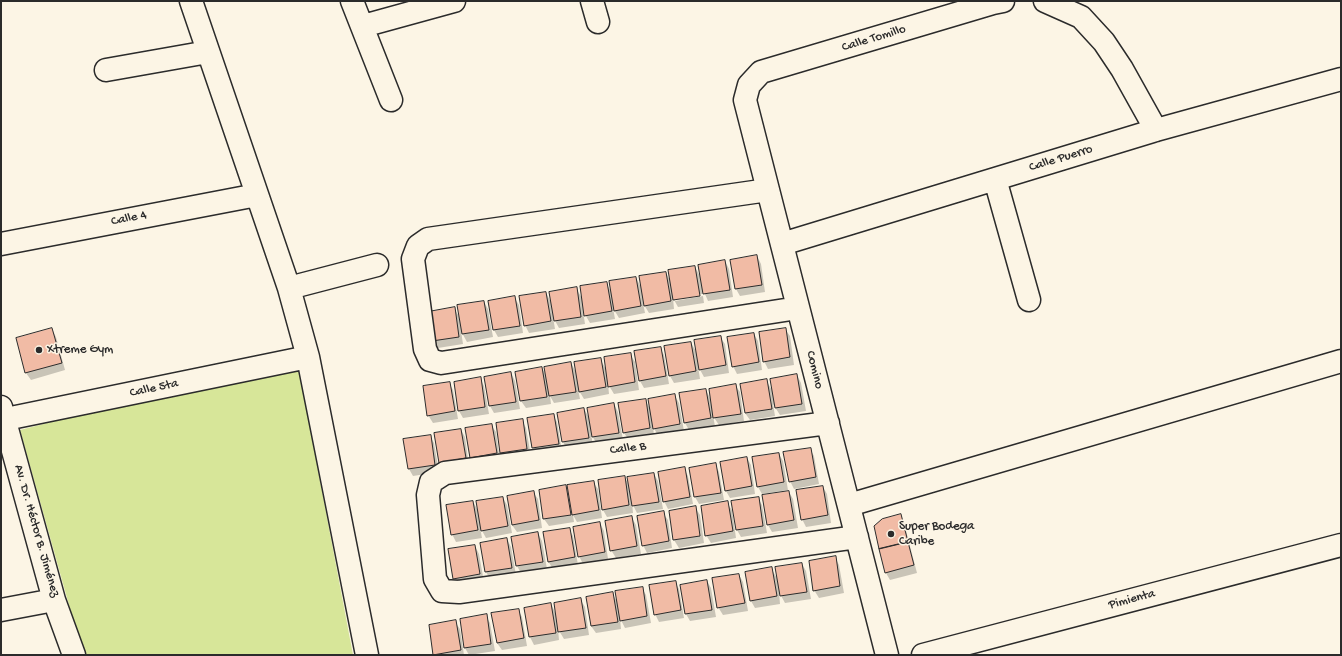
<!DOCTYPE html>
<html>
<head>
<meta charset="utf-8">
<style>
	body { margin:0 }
	#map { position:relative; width:1342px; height:656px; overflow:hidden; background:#fcf5e5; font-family:"Gochi Hand",sans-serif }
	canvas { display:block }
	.frame { position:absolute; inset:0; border:2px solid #2b2b2b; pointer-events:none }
</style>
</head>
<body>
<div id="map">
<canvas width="1342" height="656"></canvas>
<div class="frame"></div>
</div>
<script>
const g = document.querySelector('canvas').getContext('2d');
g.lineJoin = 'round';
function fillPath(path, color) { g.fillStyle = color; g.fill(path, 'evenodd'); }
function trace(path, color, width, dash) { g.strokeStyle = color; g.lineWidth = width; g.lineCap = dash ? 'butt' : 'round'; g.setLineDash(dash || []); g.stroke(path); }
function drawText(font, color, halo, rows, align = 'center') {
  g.font = font + ' "Gochi Hand",sans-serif'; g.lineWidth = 3; g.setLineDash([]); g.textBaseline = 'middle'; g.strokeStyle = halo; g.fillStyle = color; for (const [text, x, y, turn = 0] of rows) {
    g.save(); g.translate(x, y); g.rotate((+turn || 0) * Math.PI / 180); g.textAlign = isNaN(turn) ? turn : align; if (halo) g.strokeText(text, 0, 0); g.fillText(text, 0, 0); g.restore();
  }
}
fillPath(new Path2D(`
	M297,359L353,655H83L20,430Z`), '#d7e699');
fillPath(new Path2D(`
	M757,256L761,264L765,292L740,296L736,289L731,261Z
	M725,261L729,269L733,297L708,301L705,294L702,291V294L675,299V301L703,296L704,303L678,307L673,298L674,309L649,313L643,303L645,313L619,318L613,308L615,319L590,323L583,311L585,324L559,328L553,317L555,329L529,333L525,325L546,293L552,304L576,288L583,300L606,283L612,293L636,278L642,289L666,273L671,282L695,267L701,278Z
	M514,297L519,305L523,333L498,337L494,330L489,302Z
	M484,302L488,309L493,337L467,342L461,331L463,344L438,348L433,341L454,308L460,318Z
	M52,329L56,337L65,370L31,380L26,373L17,339Z
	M785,329L790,336L794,365L768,369L764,361Z
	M754,334L758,341L762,370L737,374L733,366Z
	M720,337L725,344L729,373L704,377L698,366L700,379L674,383L670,376L691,343L697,353Z
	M660,348L664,355L669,384L644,388L640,381Z
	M630,354L635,362L639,390L614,394L608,384L609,394L584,399L578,389L580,399L554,403L550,396L551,404L526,408L521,401L516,372L542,368L547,377L571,363L577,374L600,359L606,369Z
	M511,373L515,381L520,409L494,413L490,406L485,378Z
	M797,375L801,383L806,411L780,415L773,404L775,416L750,420L745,413L766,380L773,392Z
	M480,378L484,386L489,414L463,418L459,411L455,383Z
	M449,383L453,390L458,419L433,423L428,415Z
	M735,385L740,392L744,421L719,425L713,416L715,426L689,430L685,423L706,390L711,400Z
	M675,396L679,403L684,431L658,436L653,426L654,436L629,440L624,433L619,404L645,400L651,410Z
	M614,404L618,412L623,440L597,444L591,434L593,445L567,449L563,442L584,409L590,419Z
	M553,415L557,422L562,451L537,455L533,448Z
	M522,420L526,428L531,456L505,460L501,453Z
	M491,425L496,432L500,461L475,465L471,457Z
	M461,430L465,437L469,466L444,470L440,463Z
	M430,436L434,443L439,472L413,476L409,469Z
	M810,449L814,456L819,484L794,489L790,481Z
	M779,454L783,461L788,490L762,494L758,487Z
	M747,458L751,465L755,494L730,498L726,491Z
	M715,464L719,472L724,500L699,504L695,497L690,468Z
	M684,469L688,476L693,504L668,509L664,501Z
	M654,474L658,481L663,509L637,513L632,503L633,513L607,517L603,510L624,477L630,486Z
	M593,482L598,489L602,518L577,522L573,515L574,522L549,526L544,519L540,491L565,486L569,492Z
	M823,487L827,494L831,523L806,527L802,519Z
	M533,492L538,499L542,528L517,532L512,525Z
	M789,492L793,499L798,528L772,532L768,525Z
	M503,498L507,505L512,533L486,538L480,527L482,538L456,542L452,534L473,502L479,512Z
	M758,498L762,505L767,533L741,537L737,530L733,502Z
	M727,503L732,510L736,538L711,543L706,535Z
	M695,507L700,515L704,543L679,548L674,540L670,512Z
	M663,513L668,520L672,548L647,553L643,545Z
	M900,515L904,523L917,573L890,580L886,573Z
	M632,518L636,525L641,554L616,558L611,550Z
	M600,523L604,531L608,559L583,564L579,556Z
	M569,529L573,536L578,565L553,569L548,561Z
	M538,533L542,541L547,569L521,573L517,566L512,538Z
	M507,539L511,547L516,575L490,579L486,572L481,544Z
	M475,546L479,554L484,582L458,586L454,578Z
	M835,557L839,565L844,593L819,598L814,590Z
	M802,564L806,571L811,599L785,603L779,592L780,604L755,608L751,601L771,568L778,580Z
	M739,575L743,582L748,611L723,615L718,607Z
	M707,581L711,588L716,617L690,621L686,614Z
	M675,582L679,589L684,618L659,622L655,614Z
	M642,588L646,595L651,623L625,628L620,618L621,629L596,633L591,626L587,598L612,593L618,603Z
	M580,599L585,607L589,635L564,639L558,629L559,640L534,645L530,637L525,609L551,604L556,614Z
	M518,610L522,617L527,646L502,650L497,643Z
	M486,616L490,623L495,651L469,655L465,648L461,620Z
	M455,622L460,629L464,655H435Z`), '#0003');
const building = new Path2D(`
	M757,255L762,285L735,289L730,260Z
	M725,260L730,290L703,294L698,265Z
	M695,266L700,296L673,300L668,270Z
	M666,272L671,301L644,306L639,276Z
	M636,277L641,306L614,311L609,281Z
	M607,282L612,311L584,316L580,286Z
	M577,287L581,317L554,321L549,292Z
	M546,292L551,321L524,326L519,296Z
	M515,296L520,326L493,330L488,301Z
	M484,301L489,330L462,334L457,305Z
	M455,307L459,337L432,341L428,312Z
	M52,328L62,363L25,373L16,338Z
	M786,328L790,357L763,362L759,332Z
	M754,333L759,362L732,367L727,337Z
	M721,336L726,365L699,370L694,340Z
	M691,342L696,371L669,376L664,346Z
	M661,347L666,376L639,381L634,351Z
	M631,353L635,382L608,387L604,357Z
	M601,358L606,387L579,392L574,362Z
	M571,362L576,392L549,396L544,367Z
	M542,367L547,397L520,401L515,372Z
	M511,372L516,402L489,406L484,377Z
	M797,374L802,404L775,408L770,379Z
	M481,377L485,407L458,411L454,382Z
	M767,379L772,409L745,413L740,384Z
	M450,382L455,411L427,416L423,386Z
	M736,384L741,414L713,418L709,389Z
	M706,389L711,418L684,423L679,393Z
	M675,394L680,424L653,429L648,399Z
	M646,399L650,428L623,433L618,403Z
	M614,403L619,433L592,437L587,408Z
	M584,408L589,438L562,442L557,413Z
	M554,414L559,444L532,448L527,418Z
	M523,419L527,449L500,453L496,423Z
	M492,424L497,453L470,458L465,428Z
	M461,429L466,458L439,463L434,433Z
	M431,435L435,465L408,469L403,439Z
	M811,448L816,477L789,482L783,452Z
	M779,453L784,482L757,487L752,457Z
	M747,457L752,486L725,491L720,462Z
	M716,463L721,493L694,497L689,468Z
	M685,467L690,497L663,502L658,472Z
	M654,473L659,502L632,506L627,477Z
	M625,476L629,505L602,510L598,480Z
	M594,481L599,510L572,515L567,485Z
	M566,485L571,515L543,519L539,490Z
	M823,486L828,515L801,520L796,490Z
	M534,491L539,520L512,525L507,496Z
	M789,491L794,520L767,525L762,495Z
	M503,497L508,526L481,531L476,501Z
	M759,497L763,526L736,530L731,501Z
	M473,501L478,530L451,535L446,505Z
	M728,501L733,531L705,536L701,506Z
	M696,506L700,536L673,540L669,511Z
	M664,511L669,541L642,546L637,516Z
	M901,514L908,542L879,549L874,526L882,519Z
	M632,516L637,546L610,551L605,521Z
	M600,522L605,552L578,557L573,527Z
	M570,528L575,557L548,562L543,532Z
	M538,532L543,562L516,566L511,537Z
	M507,538L512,568L485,572L480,543Z
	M908,542L914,565L885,573L879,549Z
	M475,545L480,574L453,579L448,549Z
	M836,556L840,586L813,591L809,561Z
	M802,563L807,592L780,596L775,567Z
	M772,567L777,596L750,601L745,572Z
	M739,574L745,603L717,608L712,578Z
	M707,580L712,610L685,614L680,585Z
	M676,581L681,610L654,615L649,585Z
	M643,587L647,616L620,621L615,591Z
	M613,592L618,622L591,626L586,597Z
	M581,598L586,628L558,632L554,603Z
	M551,603L556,633L529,637L524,608Z
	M519,609L524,638L497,643L491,613Z
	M487,614L491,644L464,648L460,619Z
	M456,620L461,650L433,655L429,625Z`);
fillPath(building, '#f1bba5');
trace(building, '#2b2b2b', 1);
const minor = new Path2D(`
	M191,1L289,288L308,357L367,655
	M352,1L391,100
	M592,1L598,22
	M1045,1L1081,17L1104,42L1122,69L1156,130
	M363,26L454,1
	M106,70L208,52
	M995,179L1029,300
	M768,190L428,239L418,246L413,259L425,349L430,360L441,363L798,308
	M1,244L257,195
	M782,244L1156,130L1341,79
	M289,288L377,265
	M1,407L54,600L74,655
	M1,420L308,357
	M828,423L445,473L431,482L428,495L435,579L442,591L459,592L857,537
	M849,505L1341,361
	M1,610L54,600
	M887,655L745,100L749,85L761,72L993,3L1003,1
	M923,655L1341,545`);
trace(minor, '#2b2b2b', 25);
trace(minor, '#fcf5e5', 22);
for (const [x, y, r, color] of [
	[39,350,4,"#2b2b2b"],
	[891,534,4,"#2b2b2b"]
]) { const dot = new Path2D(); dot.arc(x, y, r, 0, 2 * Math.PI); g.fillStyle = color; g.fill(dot); trace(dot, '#fcf5e5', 1.5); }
drawText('13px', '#2b2b2b', '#fcf5e5', [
	["Calle Tomillo",874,39,-17],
	["Calle Puerro",1061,159,-17],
	["Calle 4",129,219,-11],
	["Comino",814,370,76],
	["Calle 5ta",154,389,-12],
	["Calle B",628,449,-7],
	["Av. Dr. Héctor B. Jiménez",36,531,74],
	["Pimienta",1132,600,-15]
]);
drawText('13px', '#2b2b2b', '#fcf5e5', [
	["Xtreme Gym",47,350],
	["Super Bodega",899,527],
	["Caribe",899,542]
], 'left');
</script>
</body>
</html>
